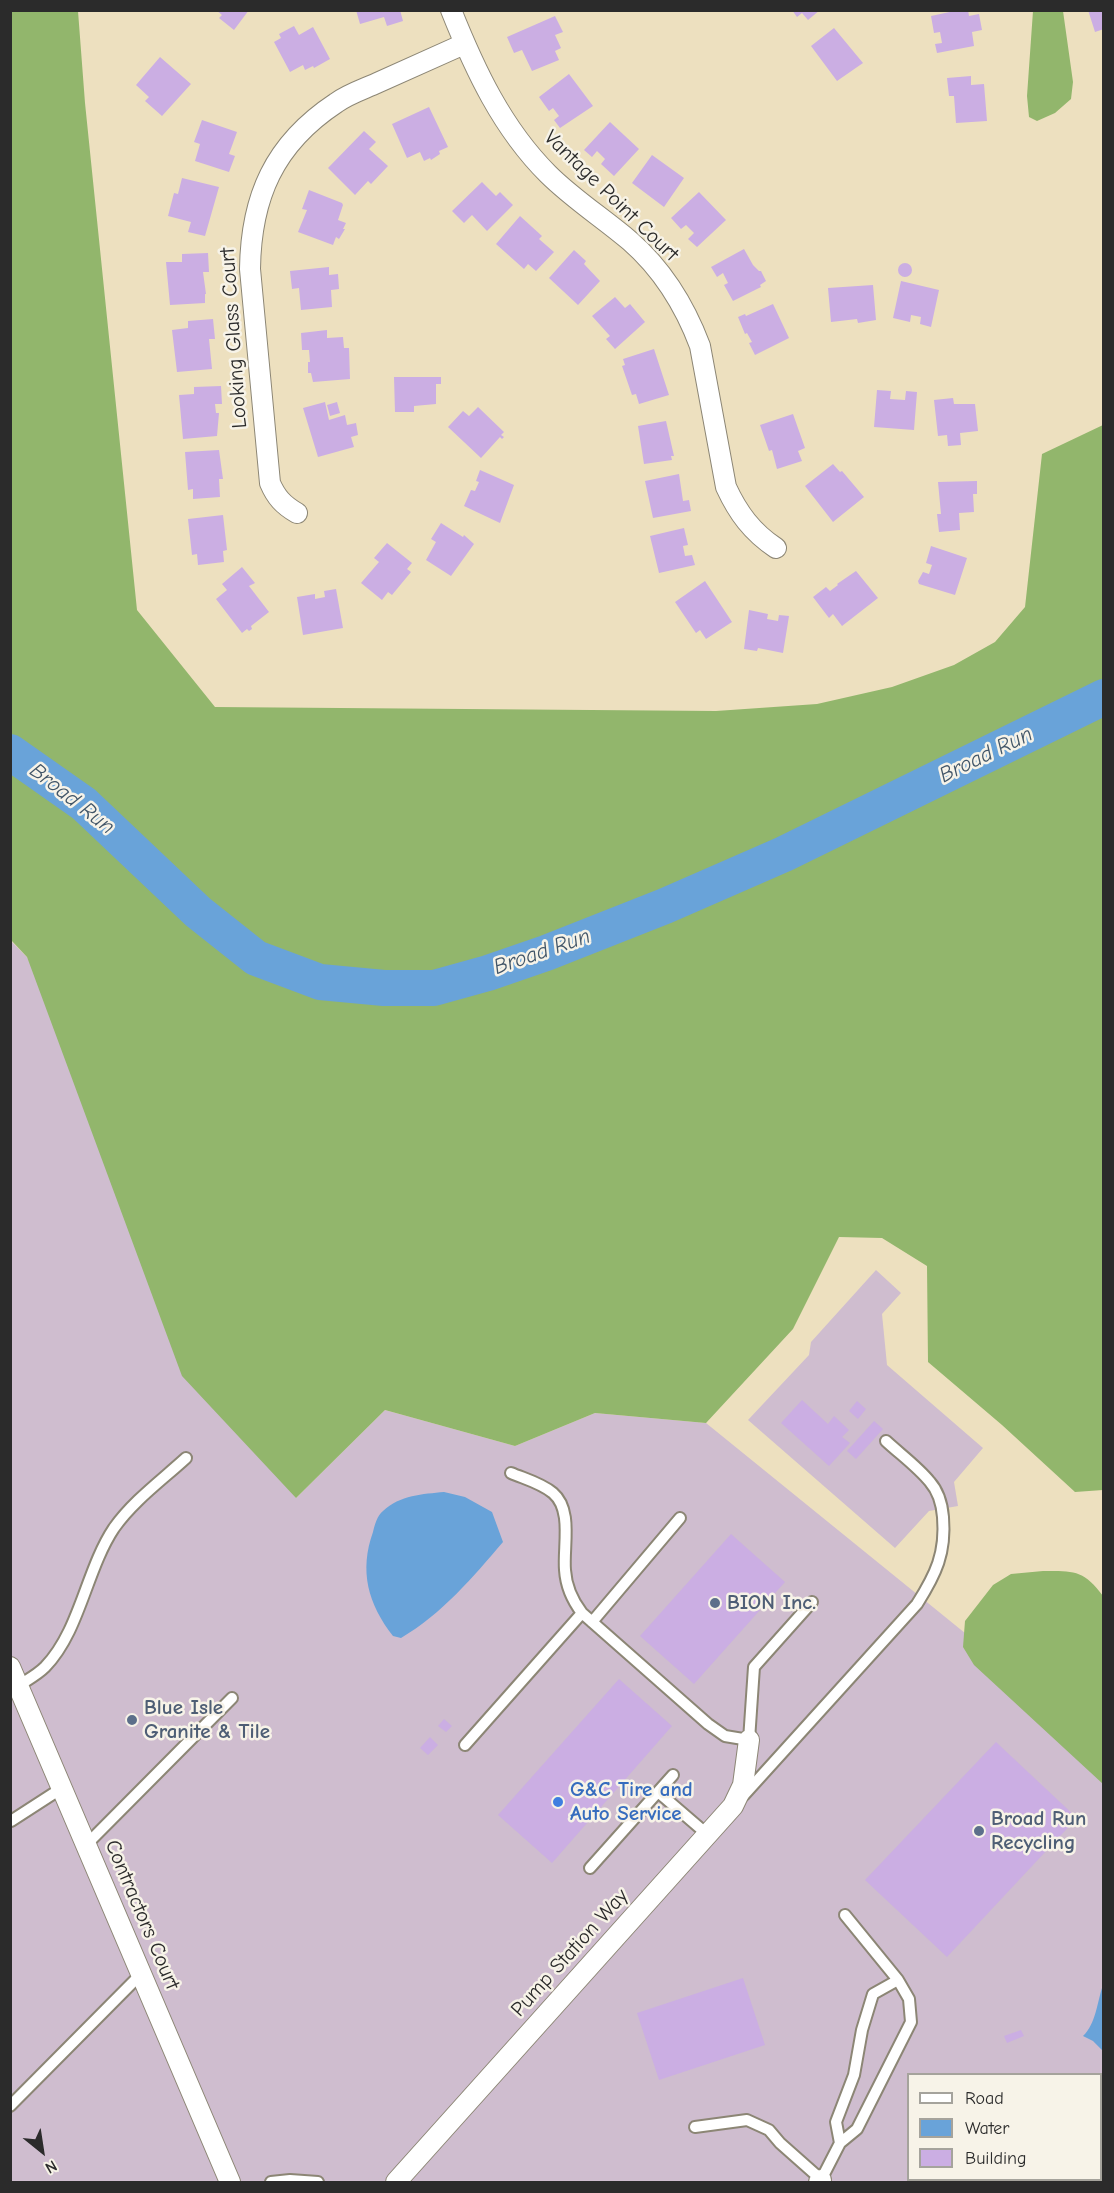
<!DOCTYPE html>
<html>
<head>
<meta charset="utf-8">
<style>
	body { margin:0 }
	#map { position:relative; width:1114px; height:2193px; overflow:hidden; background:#ede0bf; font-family:"Comic Neue",sans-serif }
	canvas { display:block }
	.frame { position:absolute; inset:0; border:12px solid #2b2b2b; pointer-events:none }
	.legend { position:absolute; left:907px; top:2073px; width:195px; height:108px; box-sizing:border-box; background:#f7f3e8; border:2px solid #a5a39c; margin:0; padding:8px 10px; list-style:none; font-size:18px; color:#2b2b2b }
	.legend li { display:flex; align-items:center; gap:12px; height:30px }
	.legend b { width:30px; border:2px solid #a5a39c }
	.north { position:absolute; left:12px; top:2121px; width:60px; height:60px; -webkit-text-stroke:4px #f7f3e8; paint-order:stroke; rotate:150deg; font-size:16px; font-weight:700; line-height:24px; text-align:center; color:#2b2b2b }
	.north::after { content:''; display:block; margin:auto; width:21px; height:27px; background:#2b2b2b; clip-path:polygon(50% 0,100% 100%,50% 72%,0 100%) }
</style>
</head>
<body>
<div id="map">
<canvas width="1114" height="2193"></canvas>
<div class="frame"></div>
<ul class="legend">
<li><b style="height:8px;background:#fff"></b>Road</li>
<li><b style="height:16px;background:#69a3d9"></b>Water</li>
<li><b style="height:16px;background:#cbaee3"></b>Building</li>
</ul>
<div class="north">N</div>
</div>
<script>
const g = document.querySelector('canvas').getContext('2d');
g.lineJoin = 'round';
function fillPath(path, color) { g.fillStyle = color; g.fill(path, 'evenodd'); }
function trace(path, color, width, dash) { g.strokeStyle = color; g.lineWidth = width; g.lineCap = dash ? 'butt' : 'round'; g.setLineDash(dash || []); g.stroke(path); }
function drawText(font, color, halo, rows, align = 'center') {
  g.font = font + ' "Comic Neue",sans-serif'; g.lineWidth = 5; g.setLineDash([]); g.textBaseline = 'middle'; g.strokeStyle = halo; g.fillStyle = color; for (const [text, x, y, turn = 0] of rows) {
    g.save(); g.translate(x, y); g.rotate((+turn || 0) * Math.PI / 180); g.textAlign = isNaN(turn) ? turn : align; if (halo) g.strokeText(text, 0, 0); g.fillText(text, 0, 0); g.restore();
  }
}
fillPath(new Path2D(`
	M10,940L27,957L296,1498L385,1410L515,1446L595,1413L706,1423L1103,1745V2182H11ZM908,2074H1100V2180H908Z
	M876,1270L901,1293L882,1314L887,1365L983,1448L954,1482L958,1506L929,1511L895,1548L748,1420L809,1355L811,1342Z`), '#cfbdcf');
fillPath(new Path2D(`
	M11,10L78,11L85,103L137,610L215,707L716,711L817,704L892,687L954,665L995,642L1025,607L1042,454L1103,425V1490L1075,1492L1002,1425L928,1362L927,1266L882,1238L839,1237L793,1329L706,1423L595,1413L515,1446L385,1410L296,1498L182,1376L27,957L11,940Z
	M1033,11H1063L1073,82L1071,99L1055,113L1037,121L1029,117L1027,96Z
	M1043,1571C1074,1571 1084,1570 1103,1596V1784L974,1665L963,1647L965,1621L993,1585L1011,1574Z`), '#92b66c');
fillPath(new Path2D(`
	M444,1492L465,1497L492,1512L503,1542C473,1577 442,1614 401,1638L393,1636C368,1604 359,1571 373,1532C375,1524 377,1516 383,1511C400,1495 423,1494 444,1492Z
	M1103,1985V2051L1093,2041L1083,2036C1096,2024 1097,2002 1103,1985Z`), '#69a3d9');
trace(new Path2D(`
	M10,752L84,804L198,912L256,958L320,982L384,988H434L488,973L546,953L665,906L784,854L1104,697`), '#69a3d9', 36);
fillPath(new Path2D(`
	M216,10H249L234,30L219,18L222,15Z
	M356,10H400L403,21L387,26L384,17L360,24Z
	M792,10H820L808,20L802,13L797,17Z
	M959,10H968L969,16L979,14L982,30L972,32L974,46L937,53L935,44L942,43L940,32L934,33L931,16Z
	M1088,10H1104V29L1095,32Z
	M555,16L563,32L555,35L561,48L555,51L559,60L532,71L522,50L514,53L507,37Z
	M294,26L299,35L313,27L330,59L314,68L313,66L305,70L303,65L290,72L274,42L281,38L279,34Z
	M834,28L863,63L837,81L811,46Z
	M160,57L191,84L162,116L145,101L149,97L136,85Z
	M569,74L593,106L560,128L554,120L559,116L553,108L549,111L539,97Z
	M971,76V85L984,84L987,121L956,123L954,96H949L947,78Z
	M429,107L448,147L439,151L440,154L431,160L430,158L424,161L420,152L407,158L392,124Z
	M202,120L237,132L229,154L235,156L229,172L195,161L200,144L194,142Z
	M610,122L639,149L614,176L601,164L605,159L597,151L592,157L584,150Z
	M364,131L376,142L369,149L388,166L371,184L368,181L355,195L328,168Z
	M652,155L684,178L664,207L632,183Z
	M182,178L219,187L205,236L188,232L191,222L168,216L174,193L178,194Z
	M482,182L496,196L500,192L513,205L487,231L472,215L464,223L452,211Z
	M309,190L342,203L343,205L338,220L346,223L343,229H345L339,239L336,237L333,245L298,232L307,210L302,209Z
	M699,192L726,220L697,247L688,239L694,233L686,225L681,229L671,218Z
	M520,216L542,236L539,239L554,252L536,271L528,264L524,269L496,244Z
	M744,249L753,265L759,271H761L766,281L760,285L761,287L733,301L724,285L728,283L723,273L717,277L711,267Z
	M574,250L586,261L584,264L600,281L578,305L549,278Z
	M208,253L209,272H203L206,294H205V303L170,305L166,262H182V254Z
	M898 270a7 7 0 1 1 14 0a7 7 0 1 1-14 0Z
	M329,267V275L338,274L339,289L331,290L332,307L301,310L299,288L292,289L290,271Z
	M901,281L939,290L931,327L920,324L921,317L911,315L910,322L893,318Z
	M873,285L876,320L858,323L857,319L831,322L828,288Z
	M615,297L625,308L630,304L645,322L615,349L606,339L610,336L592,316Z
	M773,304L789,338L755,355L749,343L752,342L747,333L745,334L738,317L745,314L746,316Z
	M213,319L215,339H209L212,369L177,372L172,330L188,328V321Z
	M327,330V338L343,337L344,348H349L350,379L313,382L311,373H308V362H310L309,350H302L301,333Z
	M654,349L669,395L639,404L636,394L632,395L622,366L625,365L623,359Z
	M394,377H441V384H436V404L414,406V412H395Z
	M221,386L222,404H215L216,413H219L217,436L183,439L179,395L194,394V387Z
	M877,390L891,391L890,399L905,400L906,391L917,392L914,430L874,427Z
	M953,398L954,404H975L978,431L960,433L961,445L948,446L947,435L938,436L934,400Z
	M325,402L329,420L345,415L347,425L356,423L358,435L351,437L354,447L318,457L303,408Z
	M337,402L340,413L330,416L327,405Z
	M478,407L504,432L501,435L504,437L502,439L500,437L481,458L448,427L463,411L469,416Z
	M793,414L805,448L798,451L802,461L777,469L772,450L769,451L760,425Z
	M666,421L674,456H671L672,460L644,464L638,426Z
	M219,450L223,479H219L220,497L193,499V489L188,490L185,452Z
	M833,464L840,472L842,471L864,497L833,522L805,486Z
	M480,470L514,485L500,523L464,506L471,490L475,491L479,482L476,481Z
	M679,474L683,501L689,500L691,511L653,518L645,481Z
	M977,481V494H973L974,512L959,513L960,530L939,532L937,514H941L938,482Z
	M223,515L227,550L223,551L224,562L198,565L197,554L192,555L188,519Z
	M441,523L463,537L464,535L474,544L451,576L426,560L436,542L431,539Z
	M684,528L688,545L683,546L685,556L692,555L695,565L659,573L650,536Z
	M387,543L412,563L407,569L411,572L392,595L388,592L382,600L361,583L379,562L374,558Z
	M931,546L967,558L955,595L919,584L918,581L923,572L929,574L932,565L926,563Z
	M242,567L255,583L249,586L269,612L251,626L252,629L249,631L247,629L242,633L216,599L227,590L222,584Z
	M856,571L878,598L842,626L833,614L829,618L813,597L826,587L830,591L838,585L837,584Z
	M705,581L732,622L706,639L700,630L696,633L675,602Z
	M336,589L343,628L303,635L297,597L315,594V599L325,597L324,591Z
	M749,610L768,614L767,619L778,621L779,615L789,616L783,653L758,648L757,651L744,649Z
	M802,1400L828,1424L834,1416L849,1430L842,1437L850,1443L829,1466L781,1423Z
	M857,1401L866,1409L858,1419L849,1411Z
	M874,1421L883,1429L856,1459L847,1451Z
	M731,1534L785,1582L694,1684L640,1636Z
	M619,1679L672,1726L552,1863L498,1815Z
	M444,1719L452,1726L446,1732L438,1726Z
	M430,1737L438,1745L428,1755L420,1748Z
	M996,1742L1077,1818L947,1957L865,1880Z
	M743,1978L765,2045L659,2080L637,2013Z
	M1021,2030L1024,2036L1007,2043L1004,2036Z`), '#cbaee3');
const service = new Path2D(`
	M511,1473C525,1479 541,1483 553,1493C573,1510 563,1547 565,1570C566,1586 572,1600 582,1613
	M592,1622L680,1518
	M18,1686C27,1680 37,1675 45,1667C80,1631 86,1570 114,1528C133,1501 162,1480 186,1458
	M465,1745L582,1613L708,1724L725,1736L749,1740L754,1667L812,1602
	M658,1792L708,1835
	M744,1795L917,1604C936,1574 946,1553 943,1517C942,1505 938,1491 930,1482C918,1467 900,1454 886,1441
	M11,1821L62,1788
	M86,1845L232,1698
	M590,1868L673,1775
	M845,1915L898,1980
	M10,2106L141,1974
	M695,2127L747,2120L769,2130L780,2143L824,2182
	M821,2180L840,2143L857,2129L911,2022L909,1999L898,1980L873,1994L862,2030L854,2075L836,2122L840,2143
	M271,2182L290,2180L318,2182
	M978,2182L989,2180`);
const minor = new Path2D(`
	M451,10C475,70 502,128 548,174C573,199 603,218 630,241C662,269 685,306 700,346L726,487C738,513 752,532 776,548
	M297,513C283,505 276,497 270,483L250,269C251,197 274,144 336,103C348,94 364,89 377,83C406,70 435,57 464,44
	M10,1667L230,2182
	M396,2182L733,1806L743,1785L749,1740
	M819,2182L821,2180`);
trace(service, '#8c8675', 14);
trace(minor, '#8c8675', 22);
trace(service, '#fff', 10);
trace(minor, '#fff', 20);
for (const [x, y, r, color] of [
	[715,1603,6,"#5c6f8a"],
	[132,1720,6,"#5c6f8a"],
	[558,1802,6,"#3f7fe0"],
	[979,1831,6,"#5c6f8a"]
]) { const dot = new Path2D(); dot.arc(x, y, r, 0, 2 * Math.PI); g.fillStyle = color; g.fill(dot); trace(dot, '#f7f3e8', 2); }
drawText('21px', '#2b2b2b', '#f7f3e8', [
	["Vantage Point Court",611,196,44],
	["Looking Glass Court",234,338,-94],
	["Contractors Court",142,1915,67],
	["Pump Station Way",570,1953,-48]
]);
drawText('bold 21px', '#4e5e75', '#f7f3e8', [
	["BION Inc.",727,1603],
	["Blue Isle",144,1708],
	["Granite & Tile",144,1732],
	["Broad Run",991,1819],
	["Recycling",991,1843]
], 'left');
drawText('bold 21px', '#366cbe', '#f7f3e8', [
	["G&C Tire and",570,1790],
	["Auto Service",570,1814]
], 'left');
drawText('italic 22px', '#415568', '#f7f3e8', [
	["Broad Run",986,755,-26],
	["Broad Run",72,799,38],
	["Broad Run",542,952,-19]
]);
</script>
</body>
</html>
